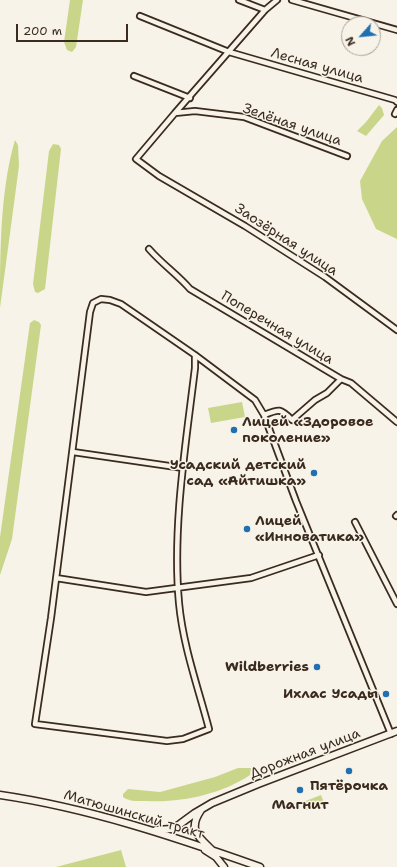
<!DOCTYPE html>
<html>
<head>
<meta charset="utf-8">
<style>
	body { margin:0 }
	#map { position:relative; width:397px; height:867px; overflow:hidden; background:#f7f3e8; font-family:"Shantell Sans",sans-serif }
	canvas { display:block }
	.north { position:absolute; left:341px; top:16px; width:40px; height:40px; box-sizing:border-box; background:#f7f3e8; border:1px solid #aca397; border-radius:50%; rotate:243deg; font-size:11px; font-weight:700; line-height:16px; text-align:center; color:#3b2a1e }
	.north::after { content:''; display:block; margin:auto; width:14px; height:18px; background:#1f6fb2; clip-path:polygon(50% 0,100% 100%,50% 72%,0 100%) }
	.scale { position:absolute; left:16px; top:24px; width:112px; height:18px; box-sizing:border-box; border:2px solid #3b2a1e; border-top:0; padding-left:5px; font-size:12px; line-height:14px; white-space:nowrap; color:#3b2a1e; -webkit-text-stroke:3px #f7f3e8; paint-order:stroke }
</style>
</head>
<body>
<div id="map">
<canvas width="397" height="867"></canvas>
<div class="north">N</div>
<div class="scale">200 m</div>
</div>
<script>
const g = document.querySelector('canvas').getContext('2d');
g.lineJoin = 'round';
function fillPath(path, color) { g.fillStyle = color; g.fill(path, 'evenodd'); }
function trace(path, color, width, dash) { g.strokeStyle = color; g.lineWidth = width; g.lineCap = dash ? 'butt' : 'round'; g.setLineDash(dash || []); g.stroke(path); }
function drawText(font, color, halo, rows, align = 'center') {
  g.font = font + ' "Shantell Sans",sans-serif'; g.lineWidth = 3; g.setLineDash([]); g.textBaseline = 'middle'; g.strokeStyle = halo; g.fillStyle = color; for (const [text, x, y, turn = 0] of rows) {
    g.save(); g.translate(x, y); g.rotate((+turn || 0) * Math.PI / 180); g.textAlign = isNaN(turn) ? turn : align; if (halo) g.strokeText(text, 0, 0); g.fillText(text, 0, 0); g.restore();
  }
}
fillPath(new Path2D(`
	M70,0H83L76,47L72,52L67,50L64,42Z
	M379,105L382,108L384,115L366,136L357,131L366,122Z
	M397,127V239L376,229L362,199L360,181L382,141Z
	M15,140L18,145L19,166L0,308C0,255 0,190 15,140Z
	M53,144L59,145L61,149L45,289L38,293L35,292L33,284L49,151Z
	M34,320L39,322L41,325L12,539L0,575V537L30,323Z
	M242,402L245,417L211,423L208,408Z
	M238,768H251L250,775C222,794 181,803 147,801C138,801 130,802 123,797V794L128,789L160,792L215,777Z
	M321,795L324,803L306,810L303,802Z
	M121,850L126,867H56Z`), '#c9d68a');
const street = new Path2D(`
	M239,0L265,10
	M292,0L397,30
	M140,16L229,52L395,100L397,102
	M134,76L190,98
	M175,113L265,10L277,0
	M395,114L397,110
	M347,156L244,117L195,111L175,113L136,159L159,176L245,226L325,277L397,330
	M149,249C162,264 178,275 190,289L341,379L351,383L397,422
	M195,355V368C186,443 172,527 179,603C183,646 198,687 209,729L183,739L167,741L35,724L51,618L90,312L93,303L101,299L110,300L121,304L195,355L255,400L264,415L296,501L391,734
	M264,415C279,409 280,408 292,420L315,400L327,393L341,379
	M73,452L183,468
	M396,516L397,515
	M355,522L397,604
	M56,578L146,592L251,578L319,555`);
const secondary = new Path2D(`
	M0,795C89,808 175,837 260,867
	M201,810C188,829 197,836 211,849
	M156,830L172,829L180,824L195,813L212,803L258,784L397,731
	M205,850L216,857L224,867`);
trace(street, '#3b2a1e', 8);
trace(secondary, '#3b2a1e', 9);
trace(street, '#f7f3e8', 4.5);
trace(secondary, '#f7f3e8', 6);
for (const [x, y, r, color] of [
	[234,430,4,"#1f6fb2"],
	[314,473,4,"#1f6fb2"],
	[247,529,4,"#1f6fb2"],
	[317,667,4,"#1f6fb2"],
	[386,694,4,"#1f6fb2"],
	[349,771,4,"#1f6fb2"],
	[300,790,4,"#1f6fb2"]
]) { const dot = new Path2D(); dot.arc(x, y, r, 0, 2 * Math.PI); g.fillStyle = color; g.fill(dot); trace(dot, '#f7f3e8', 1.5); }
drawText('14px', '#3b2a1e', '#f7f3e8', [
	["Лесная улица",317,66,16],
	["Зелёная улица",292,125,19],
	["Заозёрная улица",286,240,33],
	["Поперечная улица",277,328,31],
	["Дорожная улица",305,754,-21],
	["Матюшинский тракт",134,815,16]
]);
drawText('bold 14px', '#3b2a1e', '#f7f3e8', [
	["Лицей «Здоровое",242,422,"left"],
	["поколение»",242,438,"left"],
	["Усадский детский",306,465],
	["сад «Айтишка»",306,481],
	["Лицей",255,521,"left"],
	["«Инноватика»",255,537,"left"],
	["Wildberries",309,667],
	["Ихлас Усады",378,694],
	["Пятёрочка",349,786,"center"],
	["Магнит",300,805,"center"]
], 'right');
</script>
</body>
</html>
